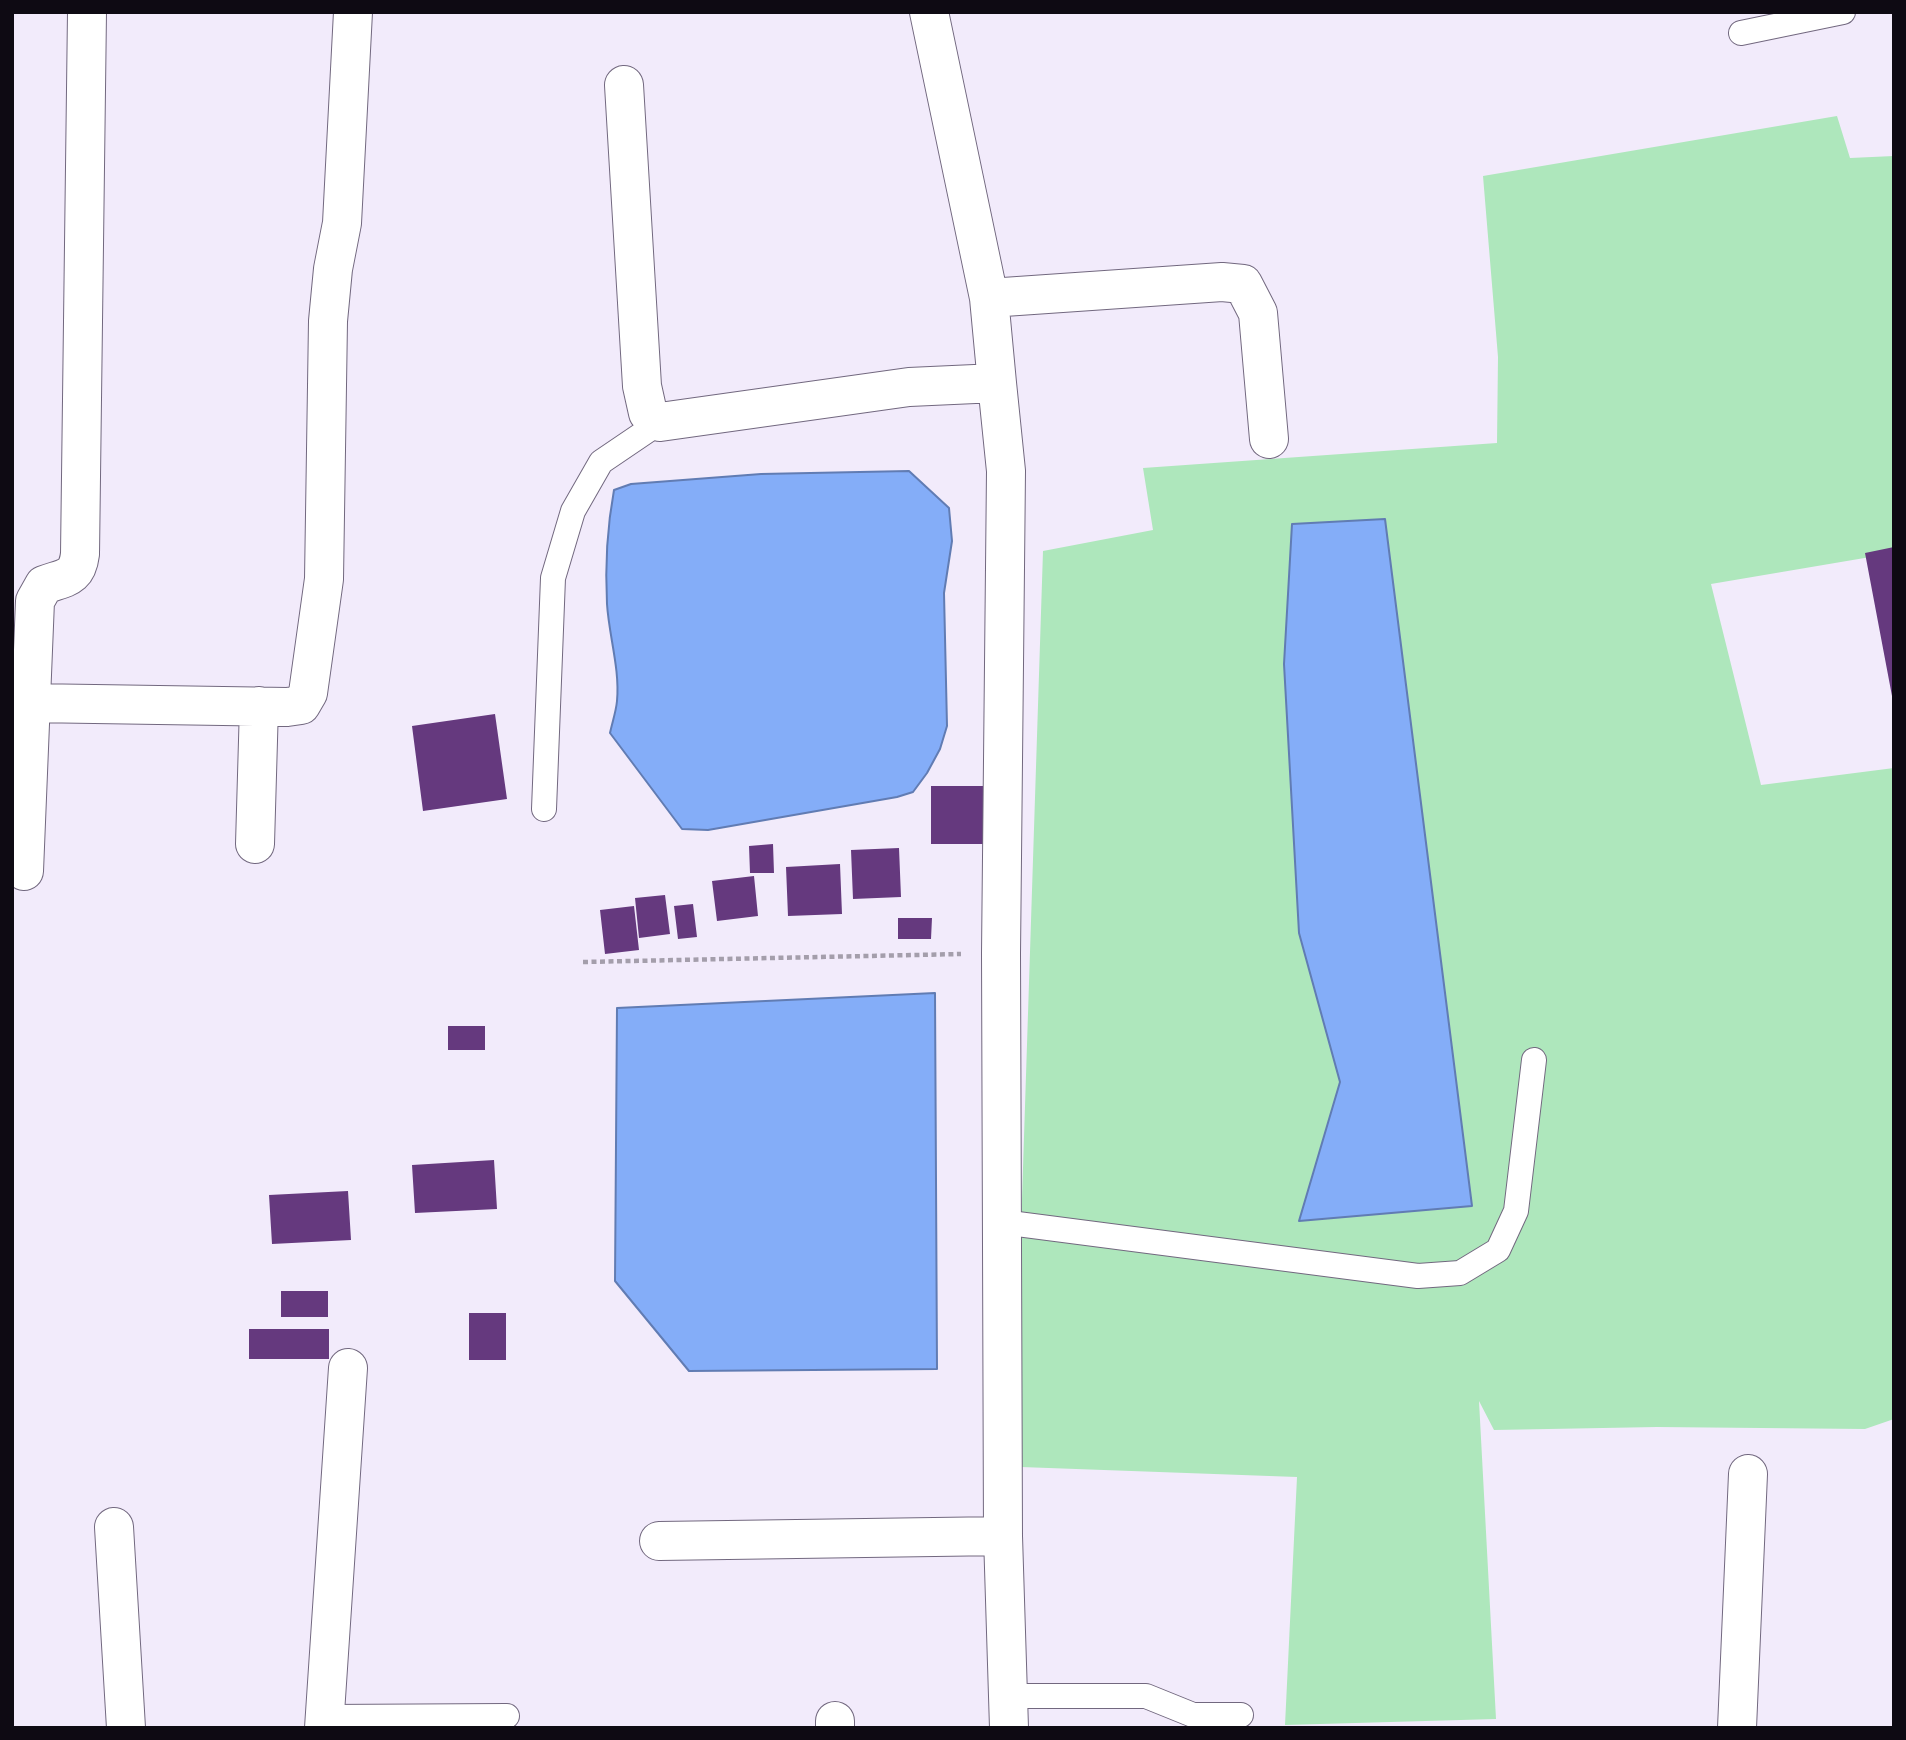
<!DOCTYPE html>
<html>
<head>
<meta charset="utf-8">
<style>
	body { margin:0 }
	#map { position:relative; width:1906px; height:1740px; overflow:hidden; background:#f2ebfb; font-family:"Varela Round",sans-serif }
	canvas { display:block }
	.frame { position:absolute; inset:0; border:14px solid #0e0a13; pointer-events:none }
</style>
</head>
<body>
<div id="map">
<canvas width="1906" height="1740"></canvas>
<div class="frame"></div>
</div>
<script>
const g = document.querySelector('canvas').getContext('2d');
g.lineJoin = 'round';
function fillPath(path, color) { g.fillStyle = color; g.fill(path, 'evenodd'); }
function trace(path, color, width, dash) { g.strokeStyle = color; g.lineWidth = width; g.lineCap = dash ? 'butt' : 'round'; g.setLineDash(dash || []); g.stroke(path); }
fillPath(new Path2D(`
	M1837,116L1850,158L1894,156V553L1711,584L1761,785L1894,768V1419L1865,1429L1657,1427L1494,1430L1479,1401L1496,1719L1285,1725L1297,1477L1021,1467L1019,1291L1043,551L1153,530L1143,468L1497,443L1498,357L1483,176Z`), '#aee7bc');
const water = new Path2D(`
	M909,471L949,508L952,541L944,593L947,726L940,749L927,773L913,792L897,797L708,830L682,829L610,733C612,723 616,712 617,701C620,669 609,636 607,604C605,565 607,528 614,490L631,484L761,474Z
	M1385,519L1472,1206L1299,1221L1340,1082L1299,933L1284,664L1292,524Z
	M935,993L937,1369L689,1371L615,1281L617,1008Z`);
fillPath(water, '#84adf8');
trace(water, '#617cb3', 2);
fillPath(new Path2D(`
	M1894,547V696H1892L1865,553Z
	M495,714L507,799L423,811L412,726Z
	M931,786H997V844H931Z
	M773,844L774,873H750L749,846Z
	M899,848L901,897L853,899L851,850Z
	M840,864L842,914L788,916L786,867Z
	M754,876L758,916L717,921L712,881Z
	M665,895L670,934L639,938L635,898Z
	M693,904L697,937L678,939L674,906Z
	M634,906L639,950L605,954L600,910Z
	M898,918H932L931,939H898Z
	M448,1026H485V1050H448Z
	M494,1160L497,1209L415,1213L412,1165Z
	M348,1191L351,1240L272,1244L269,1195Z
	M281,1291H328V1317H281Z
	M469,1313H506V1360H469Z
	M249,1329H329V1359H249Z`), '#65397e');
const service = new Path2D(`
	M1741,33L1843,12
	M544,809L553,578L573,511L601,462L660,422
	M1002,1222L1418,1276L1460,1273L1498,1250L1516,1211L1534,1060
	M1008,1696H1146L1193,1715H1241
	M325,1717L507,1716`);
const minor = new Path2D(`
	M929,12L989,298L1222,282L1243,284L1258,313L1269,439
	M624,85L642,386L648,413L660,422L909,387L997,383L1006,471L1001,953L1003,1536L1009,1728
	M989,298L997,383
	M30,703L287,707L301,705L308,693L324,579L328,321L333,269L342,223L353,12
	M255,844L259,706
	M24,871L35,601L44,585C65,577 77,579 80,554L87,12
	M114,1527L126,1728
	M659,1541L1003,1536
	M835,1721V1728
	M324,1728L348,1368
	M1737,1728L1748,1474`);
trace(service, '#72687f', 26);
trace(minor, '#72687f', 40);
trace(new Path2D(`
	M583,962L961,954`), '#a49eab', 4.5, [5, 3.5]);
trace(service, '#fff', 24);
trace(minor, '#fff', 38);
</script>
</body>
</html>
